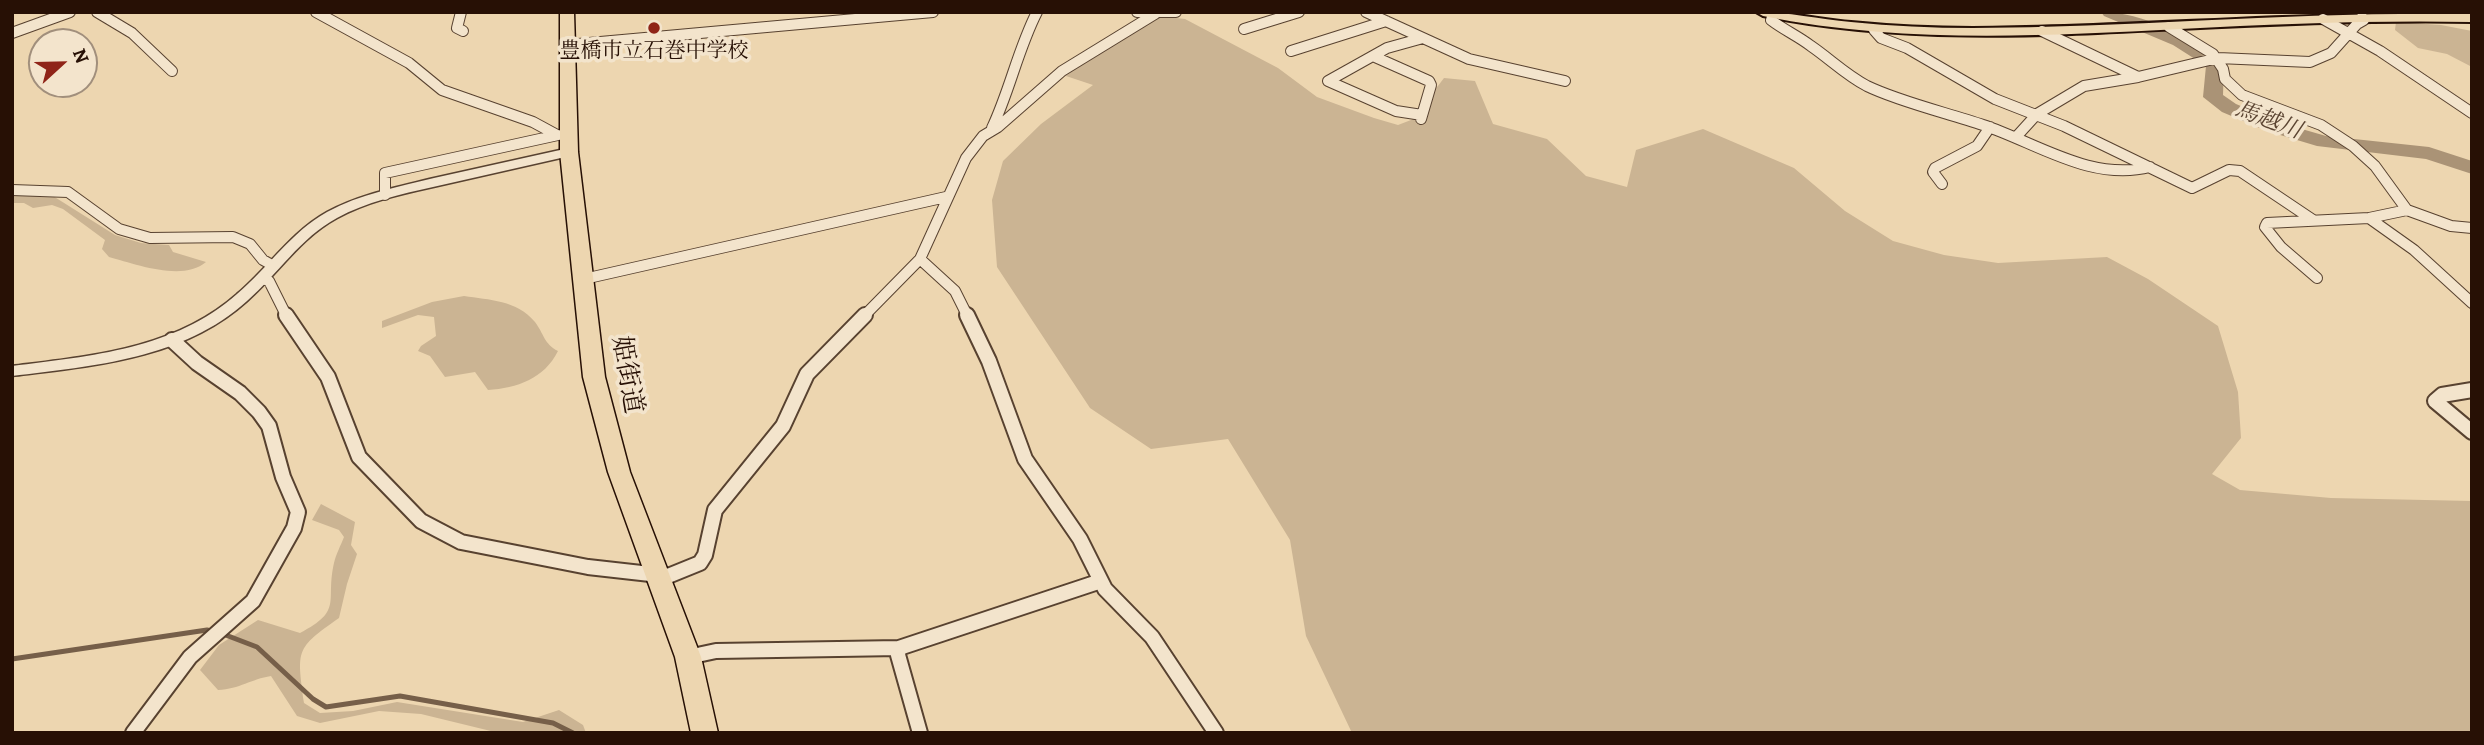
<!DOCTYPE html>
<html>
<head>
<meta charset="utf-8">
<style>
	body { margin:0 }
	#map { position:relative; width:2484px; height:745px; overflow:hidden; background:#edd6b0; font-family:Alegreya,serif }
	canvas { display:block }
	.frame { position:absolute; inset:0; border:14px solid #271005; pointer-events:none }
	.north { position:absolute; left:28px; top:28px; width:70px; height:70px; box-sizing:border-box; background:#f3e4cc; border:2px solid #a18f7c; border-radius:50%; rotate:68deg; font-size:19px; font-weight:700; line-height:28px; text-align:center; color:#271005 }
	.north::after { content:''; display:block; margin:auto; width:24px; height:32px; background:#8f2418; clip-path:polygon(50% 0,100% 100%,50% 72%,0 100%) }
</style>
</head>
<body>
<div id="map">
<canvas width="2484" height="745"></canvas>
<div class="frame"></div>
<div class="north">N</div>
</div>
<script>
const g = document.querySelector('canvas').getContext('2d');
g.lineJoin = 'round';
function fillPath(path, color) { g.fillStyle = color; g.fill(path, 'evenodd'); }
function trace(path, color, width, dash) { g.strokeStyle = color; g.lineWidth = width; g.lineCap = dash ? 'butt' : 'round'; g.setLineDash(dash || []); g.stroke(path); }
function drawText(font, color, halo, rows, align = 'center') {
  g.font = font + ' Alegreya,"Noto Serif JP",serif'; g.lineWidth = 7; g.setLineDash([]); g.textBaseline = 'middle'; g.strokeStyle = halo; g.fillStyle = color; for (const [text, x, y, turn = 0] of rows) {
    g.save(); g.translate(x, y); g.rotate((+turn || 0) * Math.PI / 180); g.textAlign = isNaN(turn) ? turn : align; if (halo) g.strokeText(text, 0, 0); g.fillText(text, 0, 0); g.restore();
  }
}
fillPath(new Path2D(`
	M1159,16L1185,19L1278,68L1317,97L1374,118L1398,125L1424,115L1428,99L1444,78L1475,81L1493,124L1547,139L1586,176L1627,187L1636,150L1703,129L1794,168L1845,211L1893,241L1944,255L1998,263L2107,257L2148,279L2218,326L2238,392L2241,438L2212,474L2240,490L2331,498L2472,501V733H1352L1306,636L1290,540L1228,439L1151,449L1090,408L997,267L992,200L1003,161L1041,124L1093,85L1063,75Z
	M2396,22L2441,25L2472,31V67L2447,54L2418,48L2395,30Z
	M12,193L53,196L115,235L141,243L169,245L173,252L206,262C183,282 135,264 109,257L102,249L105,240L63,209L52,205L33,208L24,203H12Z
	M464,296C489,300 517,300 535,322C544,334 544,344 558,351C544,379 517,388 488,390L475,372L445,377L430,356L418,351L421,346L436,336L434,317L418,315L382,328V321L432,302Z
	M321,504L355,522L351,545L357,554L347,584L339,618C295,649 297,649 304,703L320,713L353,711L397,702L523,722L559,710L583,725L586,733H499L421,714L379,711L320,723L297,716L271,676C251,679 240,689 218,690L200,670L219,645L258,620L300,633C344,610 325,602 334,563C336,554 341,545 344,537L339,530L312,520Z`), '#cbb493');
trace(new Path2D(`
	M223,634L257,647L313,699L326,707L400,696L553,723L573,733
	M12,659L207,630L215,632`), '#765f49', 5);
fillPath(new Path2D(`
	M2101,12C2145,12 2185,37 2222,60L2224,64L2223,95L2236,104L2281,123L2326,136L2429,147L2472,161V174L2426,159L2317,146L2267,131L2222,112L2203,97L2206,66L2173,45L2104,16Z`), '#aa9376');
const minorFar1 = new Path2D(`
	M97,12L132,33L172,71
	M316,12L409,63L442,90L533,122L557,135
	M461,12L457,28L463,31
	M1137,12H1176
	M1366,12L1469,59L1565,81
	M1773,14L1771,20C1784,30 1798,36 1811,46C1830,59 1846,75 1867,86C1900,102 1948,113 1983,125C2037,143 2091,182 2150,167
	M2323,19L2380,51L2472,113
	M2169,27L2213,54L2223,69L2225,79L2242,95L2321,125L2353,146L2375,166L2407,210L2369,218L2267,223L2265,227L2281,247L2317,278
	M1244,29L1299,12
	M1874,30L1881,38L1907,48L1995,99L2064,126L2192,188L2229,170L2240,171L2313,220
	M2042,31L2138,77
	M12,33L70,12
	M567,45L933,12
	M1291,51L1386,21
	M1375,57L1429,81L1431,85L1421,119
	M1422,115L1396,111L1328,81L1387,48L1423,38
	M992,128C1010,90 1018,49 1037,12
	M2017,136L2037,114L2084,86L2138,77L2218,58L2310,62L2331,53L2357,24L2364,20L2362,17
	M1942,184L1933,172L1935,168L1977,146L1990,127
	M12,190L68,192L119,229L150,238L233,237L250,244L263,260L272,265
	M385,195V173L558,135
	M2407,210L2451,226L2472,228
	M2369,218L2414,250L2472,303
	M920,259L955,291L968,317
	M261,279L269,281L287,317
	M584,279L946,197
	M863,317L920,259L966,158L983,136L998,127L1062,71L1155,14`);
const minor = new Path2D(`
	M286,315L328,377L359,457L421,521L461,542L588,567L668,576L700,563L705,555L715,510L783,426L807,374L865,315
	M967,315L989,361L1025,459L1080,539L1105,589L1152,637L1216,733
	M2472,390L2442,395L2435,401L2472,432
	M899,648L898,655L920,733
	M688,657L716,651L899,648L1101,581
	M133,733L190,657L253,601L294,528L298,512L283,477L269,426L259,412L240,393L197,363L172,340`);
const tertiary = new Path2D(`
	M569,148L574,149V155C527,166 480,176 433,187C401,194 366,202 337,218C300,238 278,274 247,301C183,359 94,366 12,376V366C91,356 175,349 237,294C268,268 291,232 327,212C360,194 398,187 434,178C479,168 524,158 569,148Z`);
const primary = new Path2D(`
	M1756,12C1788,12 1819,19 1851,22C1892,26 1932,28 1973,28C2139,27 2305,11 2472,14V22C2374,20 2278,24 2180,29C2041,36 1901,44 1763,16Z`);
const trunk = new Path2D(`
	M560,12H574L578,152L605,377L630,472L701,657L718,733H691L675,657L608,472L583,377L560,152Z`);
trace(minorFar1, '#584230', 12);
trace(minor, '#584230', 18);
trace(tertiary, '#584230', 3);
trace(primary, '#271005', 4);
trace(trunk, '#271005', 3);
trace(minorFar1, '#f3e4cc', 10);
trace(minor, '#f3e4cc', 14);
fillPath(tertiary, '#f3e4cc');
fillPath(primary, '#edd6b0');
fillPath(trunk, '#edd6b0');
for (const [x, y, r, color] of [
	[654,28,7,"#8f2418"]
]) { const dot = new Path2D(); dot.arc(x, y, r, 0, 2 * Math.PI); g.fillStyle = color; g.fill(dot); trace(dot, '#f3e4cc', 2.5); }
drawText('21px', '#271005', '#f3e4cc', [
	["豊橋市立石巻中学校",654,52]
]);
drawText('italic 23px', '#5b4432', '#f3e4cc', [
	["馬越川",2268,121,20]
]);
drawText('26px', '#271005', '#f3e4cc', [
	["姫街道",626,375,80]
]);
</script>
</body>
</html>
